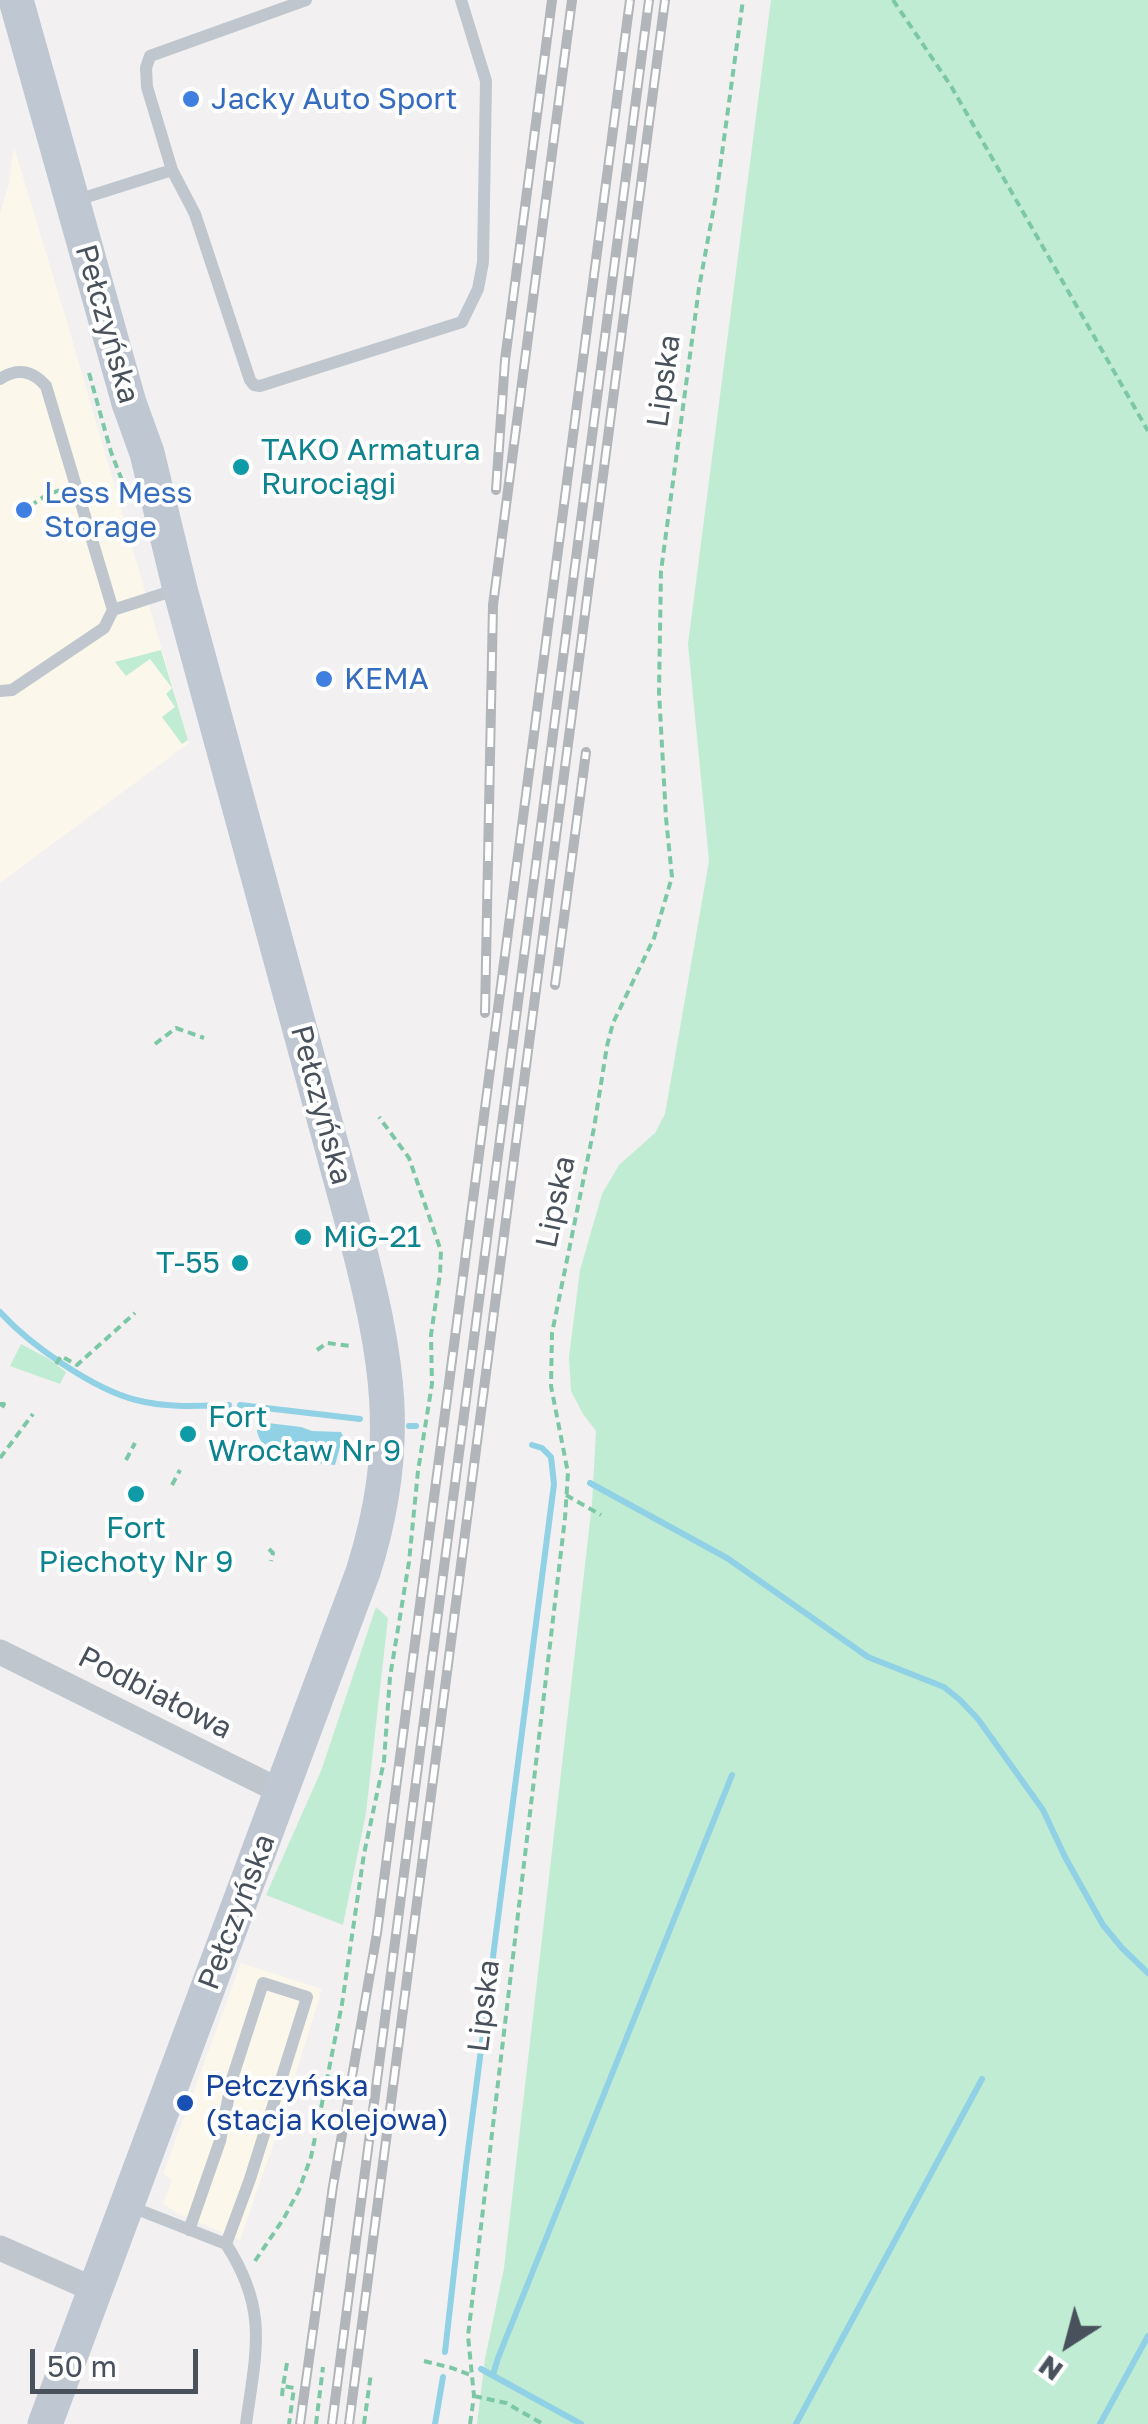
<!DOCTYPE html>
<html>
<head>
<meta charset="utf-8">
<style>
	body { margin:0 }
	#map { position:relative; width:1148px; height:2424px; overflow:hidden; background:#f2f0f0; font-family:"Golos Text",sans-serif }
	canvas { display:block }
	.north { position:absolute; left:1018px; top:2294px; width:100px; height:100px; -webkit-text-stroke:8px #fff; paint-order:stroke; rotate:216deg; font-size:28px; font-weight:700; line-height:40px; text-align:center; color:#49525c }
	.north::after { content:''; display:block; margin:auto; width:35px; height:45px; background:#49525c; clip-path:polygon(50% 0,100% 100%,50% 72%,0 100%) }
	.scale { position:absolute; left:30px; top:2349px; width:168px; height:45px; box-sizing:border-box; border:5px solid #49525c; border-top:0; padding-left:12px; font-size:30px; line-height:35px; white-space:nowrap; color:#49525c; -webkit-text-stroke:8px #fff; paint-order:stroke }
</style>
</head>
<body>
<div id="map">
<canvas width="1148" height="2424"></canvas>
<div class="north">N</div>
<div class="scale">50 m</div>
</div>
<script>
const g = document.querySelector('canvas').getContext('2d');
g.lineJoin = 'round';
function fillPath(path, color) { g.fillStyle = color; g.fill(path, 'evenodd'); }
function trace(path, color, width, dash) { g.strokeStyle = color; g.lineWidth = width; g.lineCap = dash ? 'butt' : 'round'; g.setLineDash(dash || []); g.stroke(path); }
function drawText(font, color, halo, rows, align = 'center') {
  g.font = font + ' "Golos Text",sans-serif'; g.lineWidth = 8; g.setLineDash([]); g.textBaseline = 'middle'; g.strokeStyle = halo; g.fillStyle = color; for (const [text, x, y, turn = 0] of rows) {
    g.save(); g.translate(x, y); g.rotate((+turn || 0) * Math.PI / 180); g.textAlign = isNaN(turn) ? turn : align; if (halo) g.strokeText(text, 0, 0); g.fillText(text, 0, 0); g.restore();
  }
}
fillPath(new Path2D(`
	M14,147L67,322L189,743L0,883V214L8,186Z
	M241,1963L322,1989L280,2125L240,2240L179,2214L163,2204L172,2180L163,2174Z`), '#fbf7eb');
fillPath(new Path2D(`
	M771,0H1148V2424H477L485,2359L504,2268L592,1504L596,1431L583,1414L571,1391L569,1357L580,1270L602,1194L619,1165L655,1133L665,1114L709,861L688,644Z
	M161,650L188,740L182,744L162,717L175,707L166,694L172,688L150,659L126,676L115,662Z
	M21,1344L49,1359L66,1372L60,1384L10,1366Z
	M376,1607L388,1618L366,1813L343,1925L266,1895L321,1771Z`), '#c1ecd4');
fillPath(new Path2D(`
	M268,1423L301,1427L312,1431L341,1432L343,1436L335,1465L318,1463L322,1442L320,1440L316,1445L311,1461C289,1457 262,1456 257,1431L261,1424Z`), '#91d1e6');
trace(new Path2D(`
	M0,1312C30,1345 93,1389 136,1400C167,1408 197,1406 229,1405
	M240,1405L360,1419
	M409,1426H416
	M590,1483L727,1558L868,1657L944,1687L960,1700L978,1719L1043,1810L1065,1857L1103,1925L1122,1948L1148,1973
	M445,2352L466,2166L554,1484L551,1457L542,1448L532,1445
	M481,2369L581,2424
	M493,2375L498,2358L732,1775
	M435,2424L443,2377
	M796,2424L982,2079
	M1100,2424L1148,2336`), '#91d1e6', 6);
trace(new Path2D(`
	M893,0L951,86L1148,431
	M89,373L111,452L123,483
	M30,506L48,494L61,490
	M155,1044L176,1028L204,1038
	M317,1350L327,1343L350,1346
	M56,1364L61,1356L77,1365L135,1313
	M0,1404H4L0,1411
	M0,1458L33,1414
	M126,1460L135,1443
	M172,1485L180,1470
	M566,1495L601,1515
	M269,1549L273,1553L271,1561
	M255,2261L284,2218L299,2190L311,2157L327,2079L342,2004L364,1854L384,1761L390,1677L409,1562L418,1471L432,1384L431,1335L440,1274L441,1251L409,1158L379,1117
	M424,2361L452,2368L473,2376
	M287,2363L283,2386L294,2388L289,2424
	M282,2396L283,2386
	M474,2396L506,2403L543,2424
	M316,2424L323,2367
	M364,2424L371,2373
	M470,2424L474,2396L468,2336L565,1518L568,1473L551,1386L552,1333L594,1128L607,1046L613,1023L654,938L672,877L666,818L659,692L661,571L699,288L717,190L743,0`), '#7cc8a6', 4, [8, 5]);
trace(new Path2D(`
	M306,0L150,56L146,68L147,87L172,170L195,214L250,380L254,385L260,386L462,322L478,289L483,262L486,81L461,0
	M74,201L172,170
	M0,379C17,368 32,370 46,386L113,610L178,589
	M0,691L12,690L104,628L113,610
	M129,2206L226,2244C269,2310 256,2351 246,2424
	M189,2230L220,2141L232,2079L263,1983L307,1997L250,2179L226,2244`), '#bfc6cd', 12);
trace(new Path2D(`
	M0,1652L282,1792
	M0,2248L95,2290`), '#bfc6cd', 25);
trace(new Path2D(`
	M16,0L129,403L147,453L180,589L355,1232C388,1359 404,1443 363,1572L45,2424`), '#bfc7d2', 35);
const rail = new Path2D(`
	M496,490L505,360L552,0
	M555,985L586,752
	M485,1013L493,605L572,0
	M300,2424L333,2186L377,1933L630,0
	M332,2424L649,0
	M349,2424L665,0`);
trace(rail, '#b2b5b9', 10);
trace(rail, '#fff', 6, [19]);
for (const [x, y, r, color] of [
	[191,99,10,"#3f7fe0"],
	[241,467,10,"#0f9aa8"],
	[24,510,10,"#3f7fe0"],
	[324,679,10,"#3f7fe0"],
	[303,1237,10,"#0f9aa8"],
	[240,1263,10,"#0f9aa8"],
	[188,1434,10,"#0f9aa8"],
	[136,1494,10,"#0f9aa8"],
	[185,2103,10,"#1a4fb4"]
]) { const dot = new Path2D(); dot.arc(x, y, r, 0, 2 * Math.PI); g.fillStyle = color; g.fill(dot); trace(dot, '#fff', 4); }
drawText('30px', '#366cbe', '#fff', [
	["Jacky Auto Sport",211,99],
	["Less Mess",44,493],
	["Storage",44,527],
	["KEMA",344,679]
], 'left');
drawText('30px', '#49525c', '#fff', [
	["Pełczyńska",107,324,74],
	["Lipska",664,381,-82],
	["Pełczyńska",321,1105,75],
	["Lipska",556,1202,-78],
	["Podbiałowa",155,1693,27],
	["Pełczyńska",237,1912,-69],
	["Lipska",484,2006,-83]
]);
drawText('30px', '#0d838f', '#fff', [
	["TAKO Armatura",261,450],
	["Rurociągi",261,484],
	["MiG-21",323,1237],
	["T-55",220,1263,"right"],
	["Fort",208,1417],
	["Wrocław Nr 9",208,1451],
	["Fort",136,1528,"center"],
	["Piechoty Nr 9",136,1562,"center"]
], 'left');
drawText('30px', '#164399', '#fff', [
	["Pełczyńska",205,2086],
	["(stacja kolejowa)",205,2120]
], 'left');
</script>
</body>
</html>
